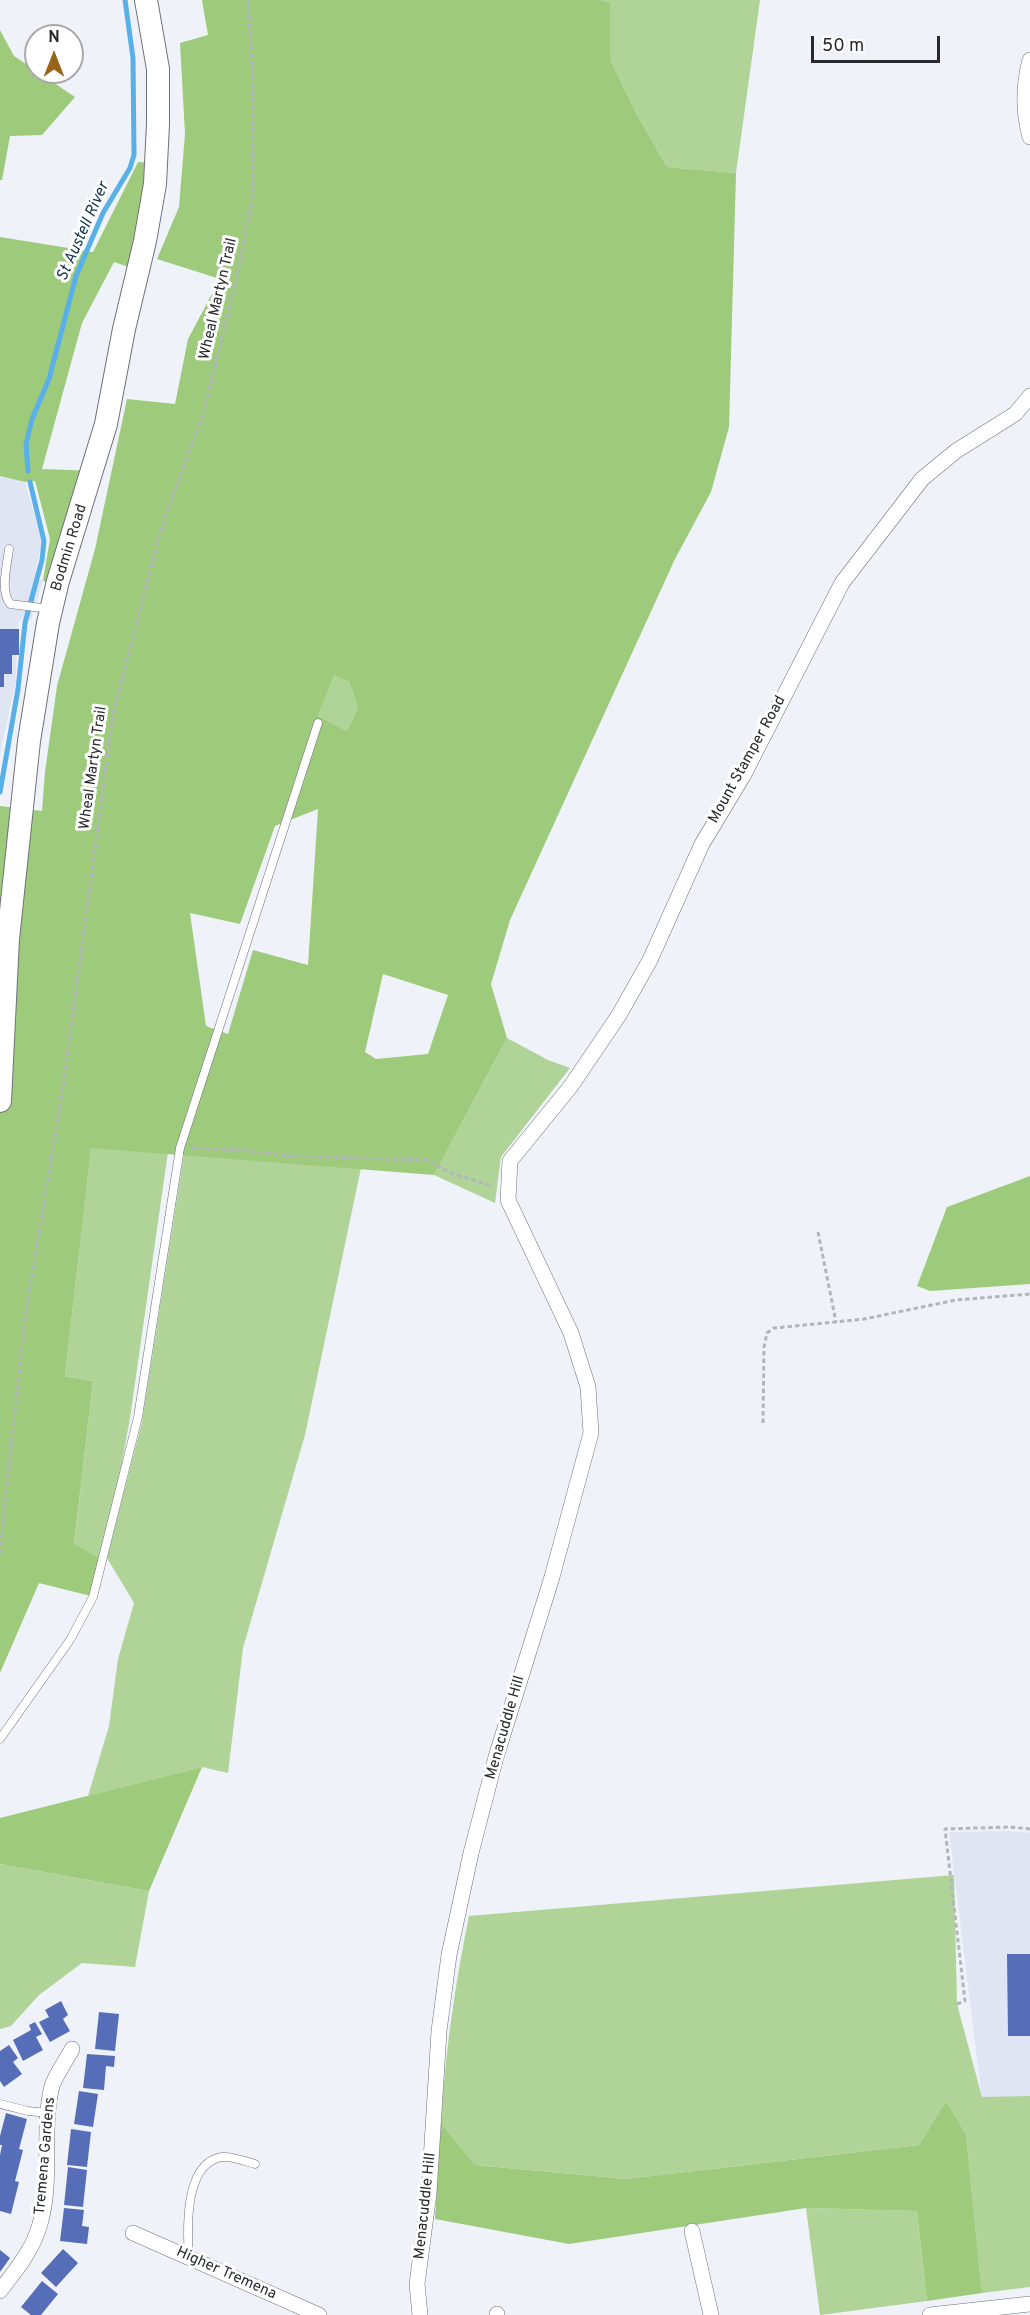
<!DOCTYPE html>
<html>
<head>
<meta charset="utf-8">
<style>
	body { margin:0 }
	#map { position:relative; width:1030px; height:2315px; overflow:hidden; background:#eff2f9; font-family:Overpass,sans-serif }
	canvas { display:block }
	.north { position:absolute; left:24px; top:24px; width:60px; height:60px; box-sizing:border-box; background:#fff; border:2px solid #a9a9ab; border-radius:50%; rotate:0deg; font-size:16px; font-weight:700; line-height:24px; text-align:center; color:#28292c }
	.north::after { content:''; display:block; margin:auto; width:21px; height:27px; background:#98631a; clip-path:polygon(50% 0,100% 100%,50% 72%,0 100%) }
	.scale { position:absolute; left:811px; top:36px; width:129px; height:27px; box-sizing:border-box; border:3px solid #28292c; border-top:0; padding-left:8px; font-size:18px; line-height:21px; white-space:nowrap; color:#28292c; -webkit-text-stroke:4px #fff; paint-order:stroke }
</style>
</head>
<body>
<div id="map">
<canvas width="1030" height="2315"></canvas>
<div class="north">N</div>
<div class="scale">50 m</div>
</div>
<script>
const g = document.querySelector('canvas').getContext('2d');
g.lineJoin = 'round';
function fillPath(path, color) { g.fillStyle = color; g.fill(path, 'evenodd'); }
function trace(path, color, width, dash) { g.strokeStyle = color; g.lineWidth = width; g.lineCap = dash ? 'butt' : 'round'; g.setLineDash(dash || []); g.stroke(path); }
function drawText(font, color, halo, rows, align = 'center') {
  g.font = font + ' Overpass,sans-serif'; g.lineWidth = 6; g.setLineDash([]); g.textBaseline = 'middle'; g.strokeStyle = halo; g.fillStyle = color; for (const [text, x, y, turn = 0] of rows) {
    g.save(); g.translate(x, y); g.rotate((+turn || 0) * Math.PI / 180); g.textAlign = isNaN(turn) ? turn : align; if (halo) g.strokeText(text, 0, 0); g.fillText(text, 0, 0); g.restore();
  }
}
fillPath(new Path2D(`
	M0,476L25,482L42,541L34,579L43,580L31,620L20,619L17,630L16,681L0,753Z
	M1009,1831L1030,1833V2096L982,2098L949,1832Z`), '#dfe5f3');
fillPath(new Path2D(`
	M600,0H760L736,173L667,167L636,113L610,59V2Z
	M334,674L349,682L358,708L347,731L318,716Z
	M507,1038L548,1060L570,1068L501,1157L495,1203L434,1175Z
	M91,1147L168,1152L130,1418L104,1561L74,1545L93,1381L65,1376Z
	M184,1154L361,1168L305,1435L243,1648L228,1773L202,1767L88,1796L109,1726L118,1659L134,1603L107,1558L142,1422Z
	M0,1864L149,1891L135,1967L82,1963L39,1995L11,2026L0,2029Z
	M954,1875L957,2004L982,2097L1030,2096V2287L982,2293L966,2134L946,2101L919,2145L626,2179L475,2165L441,2123C445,2053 455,1985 469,1916Z
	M806,2208L917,2211L927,2301L820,2315Z`), '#b0d498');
fillPath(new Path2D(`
	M202,0H600L610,2V59L636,113L667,167L736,173L729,427L711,492L675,559L510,920L491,984L507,1038L434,1175L91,1148L65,1376L93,1381L74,1544L104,1561L95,1597L39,1583L0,1673V806L42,811L45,772L57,686L95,549L127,399L175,404L188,339L220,279L157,259L179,207L185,134L180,43L208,35ZM334,675L349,682L358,708L347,731L318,716ZM318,809L308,965L253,950L228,1034L206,1026L190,913L240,924L275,826ZM383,974L448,995L428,1054L376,1059L365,1052Z
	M0,30L14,56L75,97L42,135L10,136L2,180H0Z
	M138,162L157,163L138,270L114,262L82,323L42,469L95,471L60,594L43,580L50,539L35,481L25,482L0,476V237L93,252Z
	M1030,1176V1284L930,1291L917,1286L947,1207Z
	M202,1767L149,1891L0,1864V1818Z
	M946,2101L966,2134L982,2293L927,2301L917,2211L806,2208L569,2244L435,2219L441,2123L475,2165L626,2179L919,2145Z`), '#9dcb7b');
trace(new Path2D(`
	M28,471L26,444L32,419L49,379L76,276L103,213L130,168L134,155L133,58L125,0
	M0,792L18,689L25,623L42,560L44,541L30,482`), '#59b0e9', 5);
fillPath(new Path2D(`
	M0,629H19V655H12V674H4V687H0Z
	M1007,1954H1030V2036H1008Z
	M61,2001L68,2015L63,2019L70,2031L50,2042L39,2022L49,2017L45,2010Z
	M99,2012L119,2014L115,2051L95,2049Z
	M35,2022L42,2034L36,2037L43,2050L23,2061L13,2040L31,2030L29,2025Z
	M9,2045L18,2058L13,2062L22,2074L4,2087L0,2081V2051Z
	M87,2054L115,2056L114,2067L106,2066L104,2090L83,2088Z
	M79,2091L98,2094L93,2127L74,2124Z
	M6,2113L27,2119L19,2149L23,2150L15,2181L19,2182L11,2214L0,2211V2155L2,2145H0V2136Z
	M71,2129L91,2132L87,2167L67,2165Z
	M68,2167L87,2170L83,2207L64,2205Z
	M64,2208L84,2210L82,2226L89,2227L87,2244L60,2241Z
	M63,2249L78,2263L56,2287L41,2273Z
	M0,2250L10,2258L0,2272Z
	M42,2281L58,2294L41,2315H31L21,2307Z`), '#566eb8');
const lane = new Path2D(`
	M9,549C7,566 0,590 10,604L50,609
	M0,1739L70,1640L93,1597L138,1417L180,1148L318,723
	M0,2104L28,2111L48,2113
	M189,2258C187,2230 184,2163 222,2157C232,2156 245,2161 255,2164`);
const street = new Path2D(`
	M1030,60C1023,86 1023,111 1030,137
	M692,2231L711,2315
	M133,2233L319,2315
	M0,2291C16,2270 33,2250 40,2224C53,2179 41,2131 52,2086C56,2074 66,2061 72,2049
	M497,2314V2315
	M420,2315L417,2284L429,2193L439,2031L449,1955L471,1853L496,1757L552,1577L591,1433L588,1387L571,1333L508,1200L510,1161L571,1086L619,1015L650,960L702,844L743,776L842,583L922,479L956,451L1015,414L1030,396
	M930,2315L1030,2304`);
const secondary = new Path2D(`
	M0,1101L8,939L29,741L48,623L58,581L106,424L124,329L145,241L155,184L158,124V69L146,0`);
trace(lane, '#6f7178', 9);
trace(street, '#6f7178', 16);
trace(secondary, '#6f7178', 24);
trace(new Path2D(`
	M191,1148L241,1150L290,1156L427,1160L453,1174L493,1186
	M818,1232L836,1322
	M763,1423L764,1347L767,1333L774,1328L864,1319L956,1300L1030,1294
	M0,1553L25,1318L63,1088L113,714L162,526L204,412L237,276L253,196V81L248,0
	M957,2004L965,2001L945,1829L1009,1827L1030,1829`), '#b2b5bb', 3, [4.5, 3]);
trace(lane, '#fff', 8);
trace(street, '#fff', 15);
trace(secondary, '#fff', 22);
drawText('15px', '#28292c', '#fff', [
	["Wheal Martyn Trail",219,299,-77],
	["Bodmin Road",70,548,-73],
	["Mount Stamper Road",748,760,-61],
	["Wheal Martyn Trail",94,768,-82],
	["Menacuddle Hill",506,1728,-74],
	["Tremena Gardens",46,2156,-85],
	["Menacuddle Hill",426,2206,-84],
	["Higher Tremena",226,2274,24]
]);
drawText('italic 16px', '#0e334b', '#fff', [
	["St Austell River",84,232,-66]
]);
</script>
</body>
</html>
